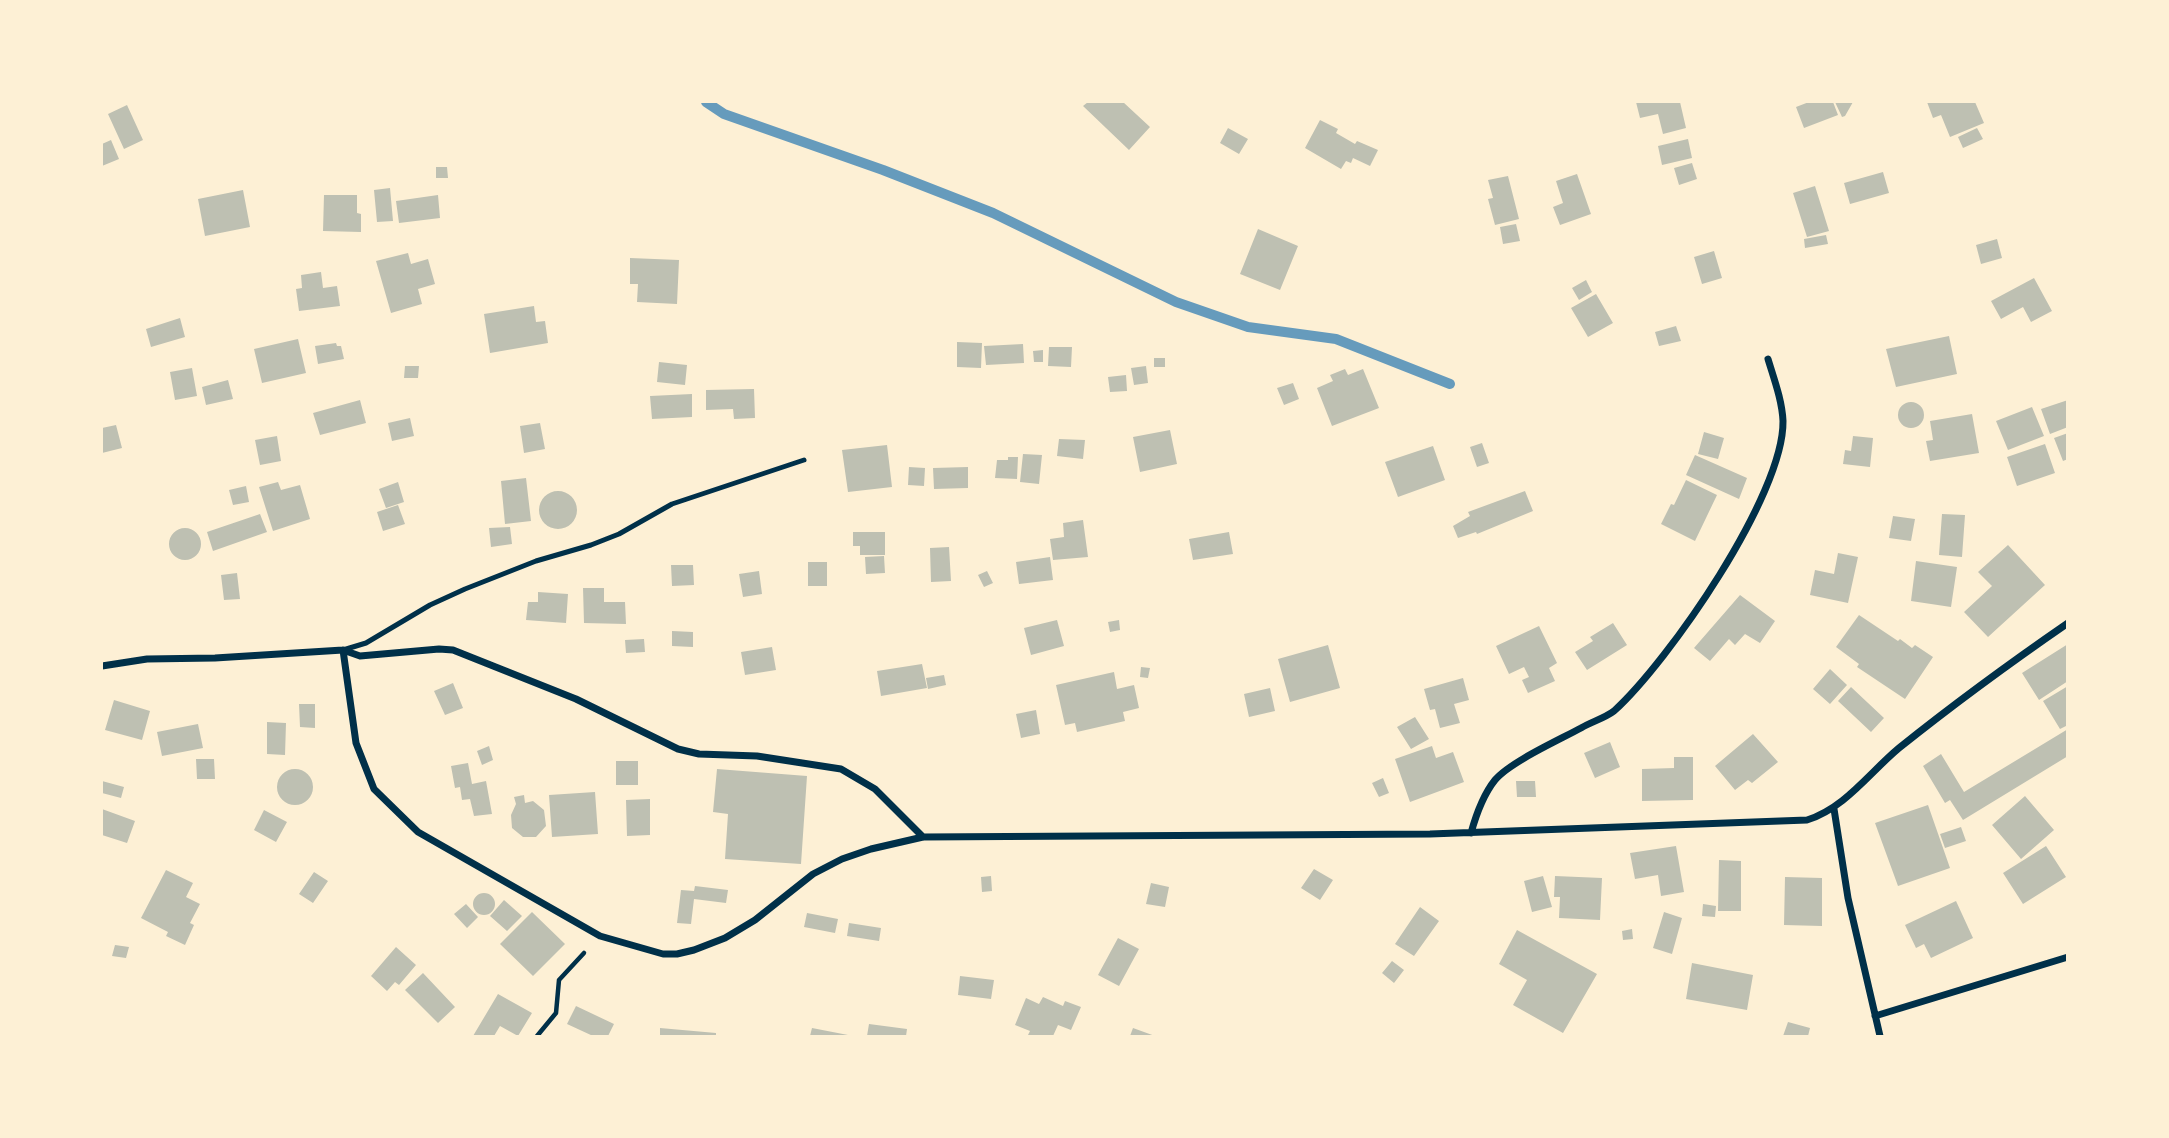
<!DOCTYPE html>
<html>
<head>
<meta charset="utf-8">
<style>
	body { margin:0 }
	#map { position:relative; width:2169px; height:1138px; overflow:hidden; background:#fdf0d5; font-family:"Golos Text",sans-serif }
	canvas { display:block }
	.frame { position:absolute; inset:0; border:103px solid #fdf0d5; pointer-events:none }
</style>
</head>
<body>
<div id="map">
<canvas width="2169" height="1138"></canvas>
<div class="frame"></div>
</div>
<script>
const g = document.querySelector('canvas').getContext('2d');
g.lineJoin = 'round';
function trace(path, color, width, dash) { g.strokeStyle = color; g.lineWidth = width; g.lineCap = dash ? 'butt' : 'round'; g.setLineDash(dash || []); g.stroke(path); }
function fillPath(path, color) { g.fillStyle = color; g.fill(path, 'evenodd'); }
trace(new Path2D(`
	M706,102L724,114L883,170L993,213L1176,302L1248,327L1336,339L1450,384`), '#669bbc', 10);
fillPath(new Path2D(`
	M1088,102H1123L1150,127L1129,150L1083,106Z
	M1636,102H1680L1686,128L1663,134L1658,114L1640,118Z
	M1809,102H1833L1838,115L1804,128L1796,107Z
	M1835,102H1853L1845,116L1842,117Z
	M1927,102H1975L1984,123L1950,137L1941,115L1933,118Z
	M127,105L143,140L124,149L108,114Z
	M1320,120L1338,129L1336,133L1355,144L1357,141L1378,150L1370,166L1353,158L1351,163L1346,161L1341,169L1305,148Z
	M1228,128L1248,139L1239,154L1220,143Z
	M1977,128L1983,139L1963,148L1958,137Z
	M1688,139L1692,158L1662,165L1658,146Z
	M111,140L119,159L102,166V144Z
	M1692,163L1697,179L1679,185L1674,168Z
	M436,167H447L448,178H436Z
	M1883,172L1889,193L1850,204L1844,183Z
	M1577,174L1591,214L1560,225L1553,207L1563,203L1556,181Z
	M1508,176L1519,219L1495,225L1488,199L1493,198L1488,180Z
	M1815,186L1829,231L1807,237L1793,193Z
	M390,188L393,221L377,222L374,190Z
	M243,190L250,227L205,236L198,199Z
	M324,195H357V213L361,214V232L323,231Z
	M438,195L440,218L399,223L396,201Z
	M1516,224L1520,241L1503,244L1500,227Z
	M1258,229L1298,246L1280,290L1240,274Z
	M1826,235L1828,244L1805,248L1804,239Z
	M1997,239L2002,258L1981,264L1976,245Z
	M1714,251L1722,278L1702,284L1694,257Z
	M408,253L411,264L428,259L435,284L418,289L422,304L391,313L376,261Z
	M630,258L679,260L677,304L637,302L638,284H630Z
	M321,272L323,288L337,286L340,306L299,311L296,289L302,288L301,275Z
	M2034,278L2052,311L2031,322L2023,307L2001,319L1991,301Z
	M1586,280L1592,292L1579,300L1572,288Z
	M1596,294L1613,323L1588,337L1571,308Z
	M534,306L536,322L545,321L548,343L490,353L484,314Z
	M180,318L185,337L151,347L146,329Z
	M1676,326L1681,341L1659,346L1655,332Z
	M1949,336L1957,374L1896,387L1886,349Z
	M298,339L306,373L262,383L254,349Z
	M957,342L982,343L981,368L957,367Z
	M336,343L337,346H341L344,359L318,364L315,346Z
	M1023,344L1024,363L986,365L984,346Z
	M1049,347H1072L1071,367L1048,366Z
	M1043,350V362H1034L1033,351Z
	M1154,358H1165V367H1154Z
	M659,362L687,365L685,385L657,382Z
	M405,366H419L418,378H404Z
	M1146,366L1148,383L1134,385L1131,368Z
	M192,368L197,396L175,400L170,372Z
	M1345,369L1348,375L1363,369L1379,408L1332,426L1317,388L1333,381L1330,375Z
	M1126,375L1127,391L1110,392L1108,377Z
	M228,380L233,399L206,405L202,387Z
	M1293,383L1299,399L1284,405L1277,388Z
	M754,389L755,418L734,419L733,409L706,410V390Z
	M692,394V417L652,419L650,396Z
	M360,400L366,423L320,435L313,413Z
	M2068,400V427L2050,434L2041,409Z
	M1898 415a13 13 0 1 1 26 0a13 13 0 1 1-26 0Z
	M2032,407L2044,436L2008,450L1996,421Z
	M1972,414L1979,453L1930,461L1926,441L1933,440L1930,421Z
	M410,418L414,436L392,441L388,423Z
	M540,423L545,449L524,453L520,426Z
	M116,425L122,448L102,453V428Z
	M1170,430L1177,464L1140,472L1133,437Z
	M1704,432L1724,438L1718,459L1698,454Z
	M2068,433V459L2063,461L2054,438Z
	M277,436L281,461L260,465L255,440Z
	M1853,436L1873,438L1870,467L1843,464L1845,450L1851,451Z
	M1059,439L1085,440L1083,459L1057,456Z
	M1482,443L1489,463L1477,467L1470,447Z
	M2045,444L2055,473L2017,486L2007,457Z
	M887,445L892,487L848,492L842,450Z
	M1433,446L1445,480L1398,497L1385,462Z
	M1023,454L1042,455L1039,484L1020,482Z
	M1695,455L1747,478L1739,499L1686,475Z
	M1008,457H1018L1017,479L995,478L997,460H1008Z
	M909,467L925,468L924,486L908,485Z
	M968,467V488L934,489L933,468Z
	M526,478L531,521L505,524L501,481Z
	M1686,480L1717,495L1695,541L1661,524L1671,504L1674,505Z
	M278,482L281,490L300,485L310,519L273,531L259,487Z
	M398,482L404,502L386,508L379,489Z
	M246,486L249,502L233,505L229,490Z
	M1525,491L1533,511L1477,534L1476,532L1458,538L1453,526L1470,516L1468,512Z
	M539 510a19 19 0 1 1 38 0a19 19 0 1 1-38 0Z
	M398,505L405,524L383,531L377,512Z
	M260,514L267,532L213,551L207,532Z
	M1942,514L1965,515L1962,557L1939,555Z
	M1893,516L1915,519L1911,541L1889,538Z
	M1083,520L1088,557L1053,560L1050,539L1064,537L1063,523Z
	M510,527L512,544L491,547L489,528Z
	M169 544a16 16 0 1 1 32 0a16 16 0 1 1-32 0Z
	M853,532H885V555H860V546H853Z
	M1229,532L1233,554L1193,560L1189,539Z
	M2008,545L2045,585L1988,637L1964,612L1992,586L1978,572Z
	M949,547L951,581L931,582L930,548Z
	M1838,553L1858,557L1848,603L1810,595L1815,570L1834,574Z
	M884,556L885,573L866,574L865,557Z
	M1050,557L1053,580L1019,584L1016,562Z
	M1916,561L1957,567L1951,607L1911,601Z
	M808,562H827V586H808Z
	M671,565H693L694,585L672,586Z
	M759,571L762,594L743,597L739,574Z
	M987,571L993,583L984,587L978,575Z
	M237,573L240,599L224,600L221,575Z
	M583,588H604V602H625L626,624L584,623Z
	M538,592L568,594L566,623L526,620L528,602H538Z
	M1740,595L1775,621L1760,643L1745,634L1735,645L1729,639L1710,661L1694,648Z
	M1859,615L1898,641L1900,639L1912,648L1915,645L1933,657L1905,699L1857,667L1859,664L1836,647Z
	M1057,620L1064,646L1031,655L1024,628Z
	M1119,620L1120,630L1110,632L1108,622Z
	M1613,623L1627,645L1587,670L1575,652L1593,641L1590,637Z
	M1539,626L1557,663L1549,668L1555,681L1528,693L1522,680L1529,677L1524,667L1509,674L1496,646Z
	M672,631L693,632V647L672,646Z
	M644,639L645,652L626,653L625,640Z
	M2068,644V681L2039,700L2022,673Z
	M1328,645L1340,688L1290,702L1278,659Z
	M772,647L776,670L745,675L741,652Z
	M922,664L927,688L881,696L877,671Z
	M1141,667L1150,668L1148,678L1140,677Z
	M1830,669L1847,685L1830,704L1813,689Z
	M1114,672L1117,689L1134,685L1139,708L1123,712L1125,721L1077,732L1075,723L1065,725L1056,685Z
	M944,675L946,685L928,689L926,678Z
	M1463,678L1469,700L1454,704L1460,723L1440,728L1435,709L1430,710L1424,689Z
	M453,683L463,708L445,715L434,691Z
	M2068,686V725L2060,729L2043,701Z
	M1851,687L1884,718L1871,732L1838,701Z
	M1270,688L1275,711L1249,717L1244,694Z
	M114,700L150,711L142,740L105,730Z
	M299,704H315V728L300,727Z
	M1036,710L1040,734L1021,738L1016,714Z
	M1415,717L1429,739L1411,749L1397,727Z
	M267,722L286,723L285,755L267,754Z
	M198,724L203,748L162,756L157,732Z
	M2068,729V756L1963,820L1950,800L1945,803L1923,766L1941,754L1964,792Z
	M1753,734L1778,762L1752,783L1748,780L1735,790L1715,766Z
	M1610,742L1620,767L1595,778L1584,753Z
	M489,746L493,760L482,765L477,751Z
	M1432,746L1436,758L1453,752L1464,782L1410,802L1395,759Z
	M1674,757H1693V800L1642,801V769L1674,768Z
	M196,759H214L215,779H197Z
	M616,761H638V785H616Z
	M468,763L472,784L486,781L492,814L474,816L470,799L462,800L460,787L455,788L451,766Z
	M717,769L807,776L801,864L725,859L728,814L713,812Z
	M277 787a18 18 0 1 1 36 0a18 18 0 1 1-36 0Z
	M1383,778L1389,793L1379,797L1372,783Z
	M102,781L124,787L121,798L102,793Z
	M1516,781H1535L1536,797H1517Z
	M595,792L598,834L552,837L549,795Z
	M524,795L525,803L533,801L544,810L546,826L536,837H523L512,828L511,815L516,804L514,797Z
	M2025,796L2054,830L2021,859L1992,825Z
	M650,799V835L627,836L626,800Z
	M1928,805L1950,868L1898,886L1875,823Z
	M102,809L135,821L127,843L102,835Z
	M264,810L287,822L276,842L254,830Z
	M1961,827L1966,841L1945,848L1940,834Z
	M1676,846L1684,892L1661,896L1658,875L1635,879L1630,853Z
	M2046,846L2066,877L2023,904L2003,873Z
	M1719,860L1741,861V911H1718Z
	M1314,869L1333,880L1320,900L1301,888Z
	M166,870L193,883L186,897L200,904L190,923L194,925L185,945L166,936L168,932L141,918Z
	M314,872L328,881L313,903L299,894Z
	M991,876L992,891L982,892L981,877Z
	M1543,876L1552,907L1532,912L1524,881Z
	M1555,876L1602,878L1600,920L1559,918L1560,897H1554Z
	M1785,877L1822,878V926L1784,925Z
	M1151,883L1169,887L1165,907L1146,904Z
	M695,886L728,890L726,903L694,899L691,924L677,923L681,890L694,891Z
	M473 904a11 11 0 1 1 22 0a11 11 0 1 1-22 0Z
	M504,900L522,916L507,931L490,916Z
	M1956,901L1973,938L1931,958L1924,944L1916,948L1905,925Z
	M466,904L478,917L467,928L454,914Z
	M1703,904L1716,906L1715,917L1702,916Z
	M1420,907L1439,921L1414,956L1395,944Z
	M532,912L565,944L533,976L500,944Z
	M1664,912L1682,918L1672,954L1653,948Z
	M807,913L838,919L835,933L804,927Z
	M849,923L881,928L879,941L847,936Z
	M1632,929L1633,939L1623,940L1622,931Z
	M1517,930L1597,974L1563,1033L1513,1005L1527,980L1499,964Z
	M1118,938L1139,949L1119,986L1098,975Z
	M115,945L129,947L126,958L112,956Z
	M396,947L416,965L399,985L395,982L387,991L371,976Z
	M1392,961L1404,970L1394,983L1382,973Z
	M1692,963L1753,975L1747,1010L1686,999Z
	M423,973L455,1007L438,1023L405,990Z
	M960,976L994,980L991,999L958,995Z
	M498,994L532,1013L518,1036L500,1026L494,1036H473Z
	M1043,997L1063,1006L1065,1001L1081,1007L1071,1030L1058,1025L1053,1036H1032L1028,1035L1030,1031L1015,1025L1026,998L1039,1004Z
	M576,1006L614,1024L608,1036H593L567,1024Z
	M1788,1022L1810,1028L1808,1036H1783Z
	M869,1024L907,1029L906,1036H867Z
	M660,1028L716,1033V1036H660Z
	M812,1028L848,1035V1036H810Z
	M1133,1028L1155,1036H1130Z`), '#bec0b2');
trace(new Path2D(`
	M537,1036L556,1013L559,980L584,953`), '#003049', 4.5);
trace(new Path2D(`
	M343,650L366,643L430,605L465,589L536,561L591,545L619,534L672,504L804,460`), '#003049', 5);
trace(new Path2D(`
	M343,650L356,743L374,789L418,832L600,936L663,954H677L694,950L725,938L755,920L813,874L842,859L871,849L923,837L1430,834L1807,820C1845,808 1869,773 1899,748C1954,704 2010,663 2068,623
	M102,666L147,659L215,658L343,650L360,656L439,649L453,650L576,699L678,749L699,754L757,756L841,769L875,789L923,837
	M1834,809L1848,898L1880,1036
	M1471,833C1476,815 1483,795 1495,780C1510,762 1559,740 1581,728C1591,722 1605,718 1614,711C1669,661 1784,495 1783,421C1782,400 1774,379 1768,359
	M1875,1016L2068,957`), '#003049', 7);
</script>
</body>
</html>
